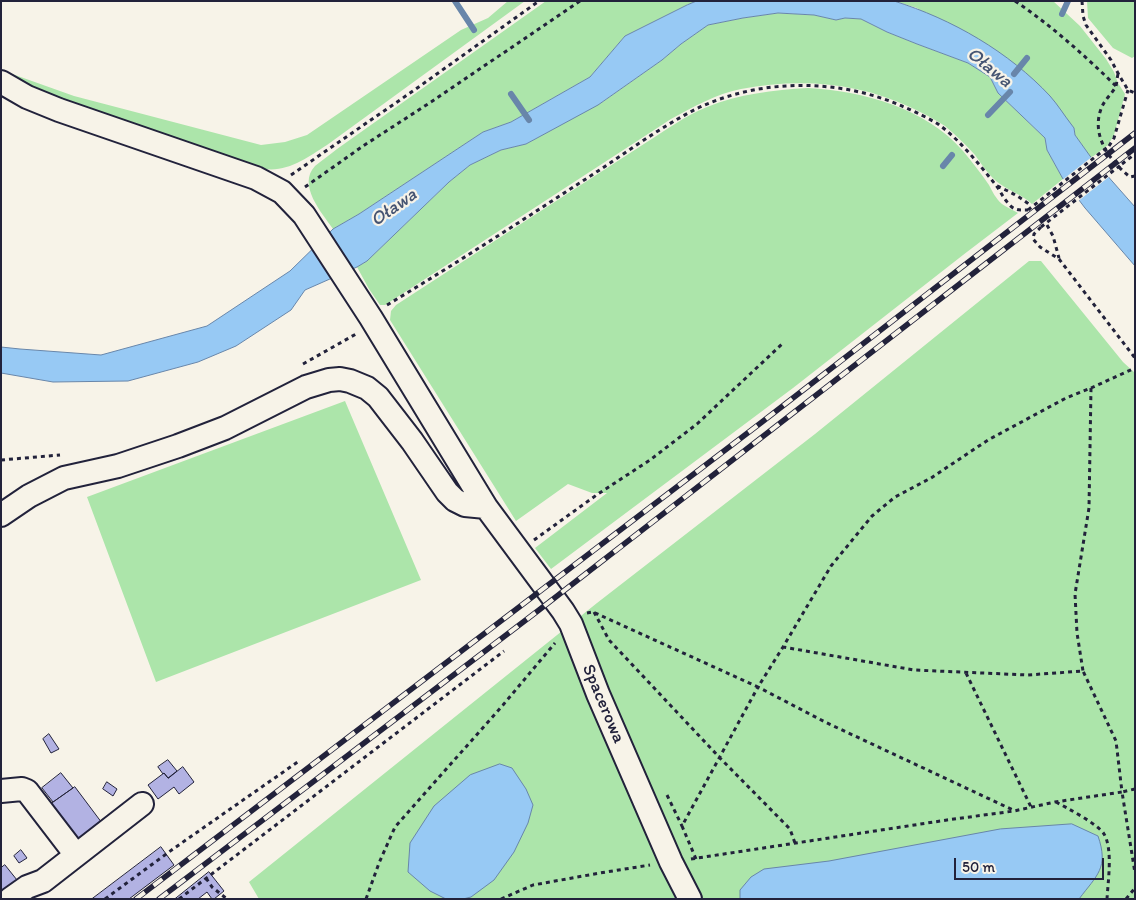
<!DOCTYPE html>
<html>
<head>
<meta charset="utf-8">
<style>
	body { margin:0 }
	#map { position:relative; width:1136px; height:900px; overflow:hidden; background:#f7f3e8; font-family:Itim,sans-serif }
	canvas { display:block }
	.frame { position:absolute; inset:0; border:2px solid #22223b; pointer-events:none }
	.scale { position:absolute; left:954px; top:858px; width:150px; height:22px; box-sizing:border-box; border:2px solid #22223b; border-top:0; padding-left:6px; font-size:15px; line-height:18px; white-space:nowrap; color:#22223b; -webkit-text-stroke:4px #f7f3e8; paint-order:stroke }
</style>
</head>
<body>
<div id="map">
<canvas width="1136" height="900"></canvas>
<div class="frame"></div>
<div class="scale">50 m</div>
</div>
<script>
const g = document.querySelector('canvas').getContext('2d');
g.lineJoin = 'round';
function fillPath(path, color) { g.fillStyle = color; g.fill(path, 'evenodd'); }
function trace(path, color, width, dash) { g.strokeStyle = color; g.lineWidth = width; g.lineCap = dash ? 'butt' : 'round'; g.setLineDash(dash || []); g.stroke(path); }
function drawText(font, color, halo, rows, align = 'center') {
  g.font = font + ' Itim,sans-serif'; g.lineWidth = 4.5; g.setLineDash([]); g.textBaseline = 'middle'; g.strokeStyle = halo; g.fillStyle = color; for (const [text, x, y, turn = 0] of rows) {
    g.save(); g.translate(x, y); g.rotate((+turn || 0) * Math.PI / 180); g.textAlign = isNaN(turn) ? turn : align; if (halo) g.strokeText(text, 0, 0); g.fillText(text, 0, 0); g.restore();
  }
}
fillPath(new Path2D(`
	M508,1H525L327,145C308,157 289,172 265,169C258,168 250,165 242,163L57,99L32,88L1,70L74,96L261,145L285,142L307,135L461,30L488,18Z
	M546,1H697L687,5L625,36L590,77L511,122L483,132L359,214L333,229C322,213 297,185 315,166C322,160 330,155 337,149Z
	M894,1H1053L1080,26L1106,59L1114,72L1118,83L1125,94L1114,135L1108,145L1091,158L1075,135L1074,128L917,8Z
	M1087,1H1135V56L1132,58L1113,48L1088,18Z
	M778,13L814,15L836,20L845,18L861,19L887,32L917,44L968,63L990,77L998,93L1045,138L1047,150L1063,179L1032,204C1022,195 1010,191 1000,184C990,177 982,165 975,155C966,145 956,135 945,126C934,119 923,113 912,108C857,82 800,78 741,89C716,94 693,107 671,119L385,305H380L369,289L357,267L367,261L449,182L470,165L501,150L526,144L604,101L662,60L681,44L708,25L743,18Z
	M808,88C863,91 926,108 963,151C972,162 981,173 989,185C992,191 996,199 1002,204C1006,207 1013,210 1018,213L963,255L793,388L551,569L535,548L607,493H592L568,484L516,521L390,320L391,311L396,305L647,142C666,130 685,116 707,107C739,94 773,90 808,88Z
	M1029,261H1041L1123,362L1135,373V899H259L249,882L597,603L815,434Z
	M345,401L421,580L156,682L87,497Z`), '#ace5aa');
const water = new Path2D(`
	M697,1H894C952,19 1009,52 1050,96C1058,105 1064,115 1071,124L1074,128L1075,135L1090,156L1135,207V266L1085,208L1063,179L1047,150L1045,138L998,93L990,77L968,63L917,44L887,32L861,19L845,18L836,20L814,15L778,13L743,18L708,25L681,44L662,60L598,105L526,144L501,150L470,165L449,182L367,261L357,267L305,290L291,310L236,346L198,362L128,381L53,382L1,373V347L20,349L101,355L207,326L290,271L333,229L359,214L483,132L511,122L590,77L625,36L687,5Z
	M500,764L512,768L526,789L533,805L528,823L514,852L494,880L471,897L463,899H446L430,891L408,872L410,843L434,806L470,775Z
	M1072,824L1098,836C1109,868 1097,875 1079,899H740V890L751,877L764,869L829,861L1000,829Z`);
fillPath(water, '#97c9f4');
trace(water, '#6886aa', 1);
fillPath(new Path2D(`
	M1093,156L1110,176L1077,202L1061,181Z`), '#f7f3e8');
trace(new Path2D(`
	M455,1L474,30
	M1062,14L1068,1
	M1014,74L1027,58
	M511,94L529,120
	M988,115L1010,92
	M943,166L952,155`), '#6886aa', 6);
const building = new Path2D(`
	M49,734L59,749L51,753L43,739Z
	M168,760L177,771L168,778L164,773L163,774L158,767Z
	M183,767L194,782L179,794L174,787L158,799L148,785L164,773L168,778Z
	M61,773L73,788L53,802L42,788Z
	M107,782L117,789L113,796L103,789Z
	M75,787L102,823L78,840L51,804Z
	M161,847L174,865L129,899H92Z
	M21,850L27,858L19,863L14,856Z
	M5,865L21,885L1,899V868Z
	M209,872L224,891L214,899H212L207,892L198,899H175Z`);
fillPath(building, '#b2b2e3');
trace(building, '#22223b', 1);
const minor = new Path2D(`
	M1,82L27,97L59,110L256,178L282,192L304,215L371,318L486,507L563,611L571,624L598,694L671,862L690,899
	M1,515L29,496L64,478L118,466L178,446L225,428L306,387L329,380L340,379L350,381L367,388L378,397L412,441L447,492L455,500L465,505L486,507
	M1,791L22,789L27,791L76,855
	M10,899L27,887L43,881L142,804`);
trace(minor, '#22223b', 26);
trace(new Path2D(`
	M1015,1C1052,26 1084,55 1116,86
	M1082,1L1083,16L1086,25L1111,60L1119,75L1128,90L1135,93
	M1118,74C1117,78 1117,82 1116,86C1112,94 1104,100 1101,109C1091,136 1110,161 1130,177L1135,176
	M1109,146L1114,138L1128,90
	M1122,164L1135,154
	M291,175L413,91L539,1
	M997,186C1009,191 1020,197 1030,205
	M305,187L363,146L431,102L580,1
	M1047,225L1053,236L1059,258
	M1041,227L1034,234L1033,239L1040,247L1059,259L1135,358
	M387,305C452,266 515,225 578,184C613,162 647,136 683,116C748,78 836,76 904,107C916,112 928,118 938,124C960,140 978,163 995,184C1000,190 1003,198 1008,203C1014,211 1019,210 1028,210
	M303,364L356,334
	M1091,388L1135,368
	M1,460L60,455
	M534,540L598,494L650,460L697,424L782,344
	M594,612L609,640L720,758L790,829L795,843
	M587,613L593,612L758,687L783,647L831,566L872,516L895,497L931,478L988,440L1066,398L1091,388L1089,508L1075,594L1077,633L1083,671
	M966,673L1031,807
	M1135,789L1122,792L1135,873
	M667,795L682,826
	M1056,802C1067,808 1098,824 1104,834C1113,849 1108,881 1107,899
	M691,859L947,820L1014,811L1055,802L1122,792L1116,741L1083,671L1028,675L914,670L783,647
	M696,859L682,826L758,687L825,722L1013,810
	M206,878L212,887L227,899
	M105,899L173,849L299,761
	M179,899L504,651
	M366,899L379,863L395,827L503,705L555,643
	M501,899L533,885L600,873L650,865
	M1126,899L1135,888`), '#22223b', 3, [4, 4]);
trace(minor, '#f7f3e8', 22);
const rail = new Path2D(`
	M136,899L762,422L1135,133
	M159,899L539,610L1135,148`);
trace(rail, '#22223b', 5.5);
trace(rail, '#f7f3e8', 4, [11]);
trace(new Path2D(`
	M1028,210L1109,146
	M1041,227L1122,164`), '#22223b', 3, [4, 4]);
drawText('18px', '#22223b', '#f7f3e8', [
	["Spacerowa",603,704,67]
]);
drawText('italic 19px', '#455472', '#f7f3e8', [
	["Oława",989,68,39],
	["Oława",394,208,-35]
]);
</script>
</body>
</html>
